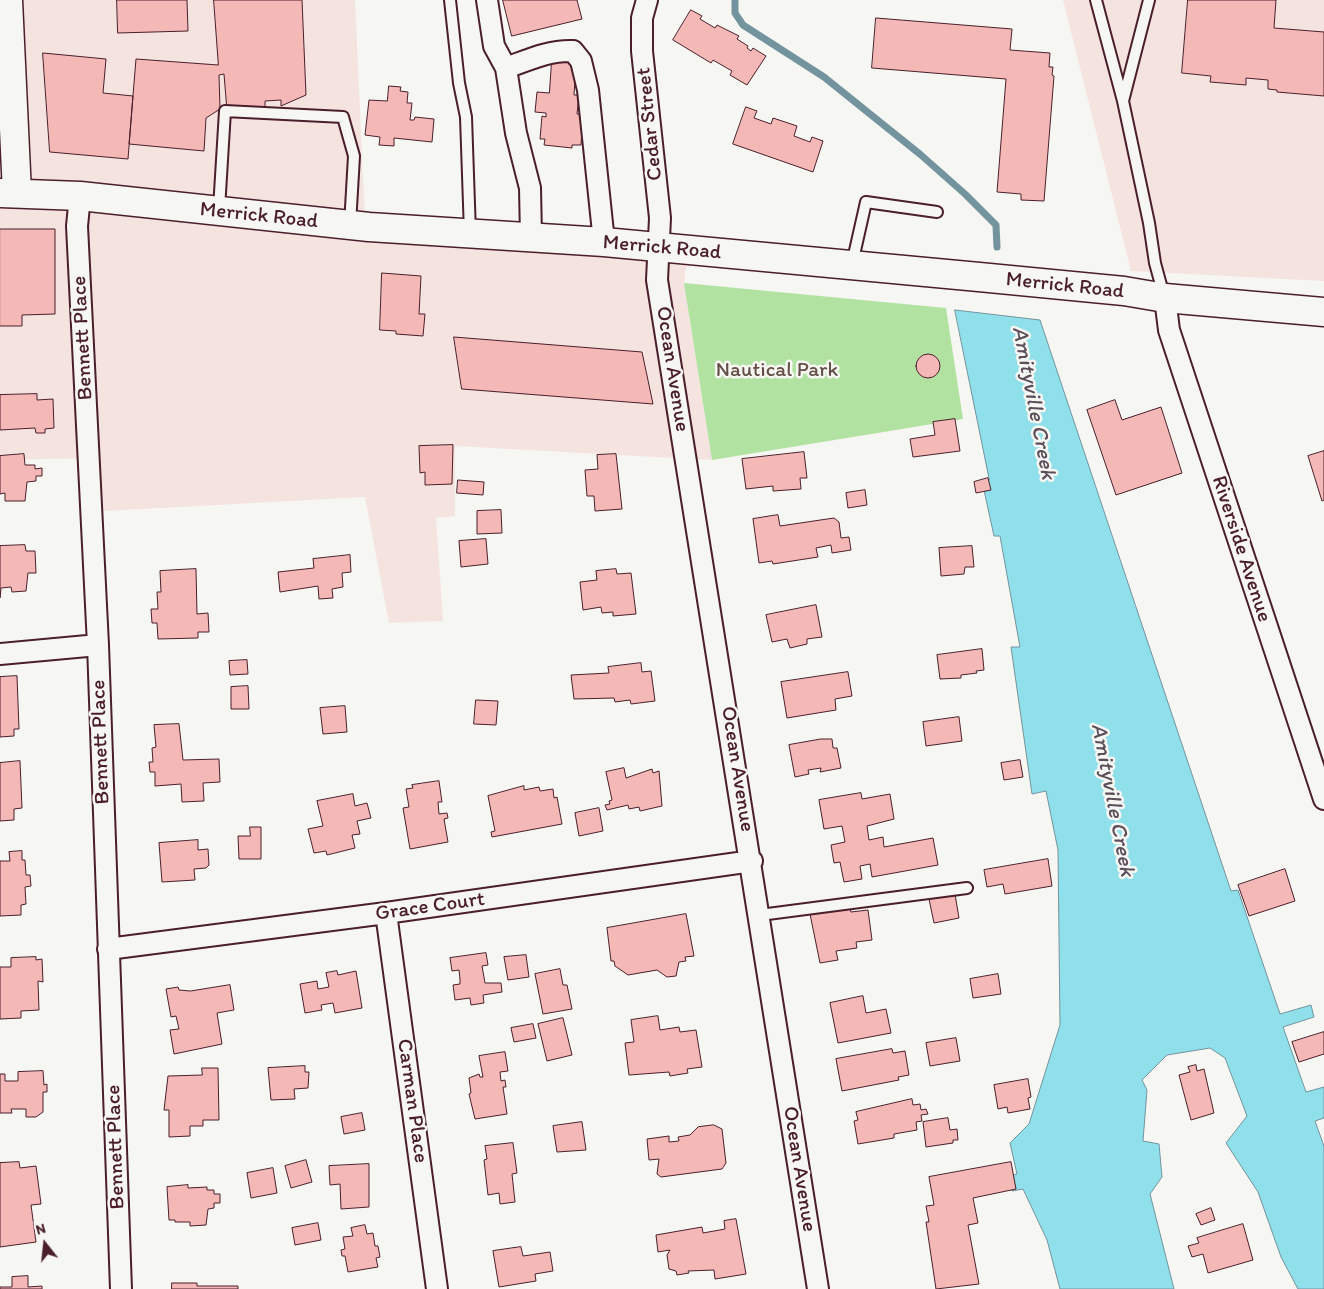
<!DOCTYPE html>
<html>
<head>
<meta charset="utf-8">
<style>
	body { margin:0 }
	#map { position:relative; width:1324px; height:1289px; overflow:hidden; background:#f6f6f2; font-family:Itim,sans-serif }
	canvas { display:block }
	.north { position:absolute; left:20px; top:1219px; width:50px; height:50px; -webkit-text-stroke:4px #f6f6f2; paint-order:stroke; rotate:344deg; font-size:14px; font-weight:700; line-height:20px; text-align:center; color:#4a1f2b }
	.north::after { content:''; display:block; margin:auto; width:18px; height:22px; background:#4a1f2b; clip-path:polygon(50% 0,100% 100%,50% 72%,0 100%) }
</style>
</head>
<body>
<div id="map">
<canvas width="1324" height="1289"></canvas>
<div class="north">N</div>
</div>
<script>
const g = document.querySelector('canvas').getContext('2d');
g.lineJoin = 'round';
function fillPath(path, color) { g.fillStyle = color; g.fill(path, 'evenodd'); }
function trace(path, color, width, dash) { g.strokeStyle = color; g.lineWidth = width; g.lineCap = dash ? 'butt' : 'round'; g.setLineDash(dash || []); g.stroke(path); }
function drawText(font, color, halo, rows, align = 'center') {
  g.font = font + ' Itim,sans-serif'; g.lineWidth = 5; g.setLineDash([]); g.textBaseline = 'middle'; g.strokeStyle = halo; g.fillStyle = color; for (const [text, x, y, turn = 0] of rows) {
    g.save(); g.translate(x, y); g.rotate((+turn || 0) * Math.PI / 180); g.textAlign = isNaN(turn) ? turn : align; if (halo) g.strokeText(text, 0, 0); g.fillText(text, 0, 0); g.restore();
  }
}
fillPath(new Path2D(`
	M0,0H355L365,221L689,242L684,283L712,460L455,446V516L436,518L443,621L389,623L365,497L86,512L91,458L0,460Z
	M1063,0H1324V281L1131,271Z`), '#f5e3e0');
fillPath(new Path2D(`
	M684,283L946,308L963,419L712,460Z`), '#b2e2a1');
const water = new Path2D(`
	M955,310L1040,320L1231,891L1238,890L1280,1014L1311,1005L1314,1017L1283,1027L1306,1092L1324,1087V1118L1315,1121L1324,1146V1289H1298L1281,1257L1258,1192L1226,1143L1247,1116L1225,1058L1210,1048L1167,1055L1142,1080L1147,1090L1143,1141L1159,1144L1162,1177L1150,1194L1174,1289H1060L1047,1240L1023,1189L1012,1191L1009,1176L1017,1174L1010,1143L1029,1124L1060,1025L1058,850L1046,791L1032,794L1011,647H1020L1000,536H994L982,481L989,480Z`);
fillPath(water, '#8fe0ea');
trace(water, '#73939e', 1);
trace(new Path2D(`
	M735,0V13L743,25L824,77L921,155L965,194L996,225L997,247`), '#73939e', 7);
const building = new Path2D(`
	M117,0H187L188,31L118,33Z
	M214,0H302L306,95L281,106V100L265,101V109L227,111L224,74L219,75L220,109L206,118L204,151L129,144L136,59L218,65Z
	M503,0H577L582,19L512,36Z
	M1188,0H1276L1274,28L1324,32V96L1277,92V90L1268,89V80L1246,78V85L1210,82L1211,76L1182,73Z
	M691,10L702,16L700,19L715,28L717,25L739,36L737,39L748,46L747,48L751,51L753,48L766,56L747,85L730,75L732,71L713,60L711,63L673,40Z
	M876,18L1012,29L1010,50L1050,53L1049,67H1053L1052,75L1054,76L1044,201L1021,200V194L997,192L1006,79L872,68Z
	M43,53L106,59L103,93L133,96L128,159L50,152Z
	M552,61L576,63L574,95H579L577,114L583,115L581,145H572V148L544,145L545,139H540L542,116L546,117V113L535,112L537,92L549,93Z
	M389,86L401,87L400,91L408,92L407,103H412L410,120H414L415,117L434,119L432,142L394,138V146L379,145L380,137L365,135L369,100L387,101Z
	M746,107L757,111L754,118L771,124L773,118L797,126L794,136L810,142L812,137L823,141L813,172L733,144Z
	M0,229H55V314L22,315V326H0Z
	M382,273L421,276L419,314H425L423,336L396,334V331L380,330Z
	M454,337L642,352L653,404L462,389Z
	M916 366a12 12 0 1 1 24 0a12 12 0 1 1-24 0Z
	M37,394V400L53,399L54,428L45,429V433H36L35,428L0,430V395Z
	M1115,400L1122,420L1161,407L1182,473L1116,495L1087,410Z
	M955,419L960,451L913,457L910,439L935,435L933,422Z
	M453,445L452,484L425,485V472L420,473L419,446Z
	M1324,451V500L1322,501L1308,456Z
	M804,452L807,478H800L801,489L773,491V486L746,489L742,459Z
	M24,454L25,465H35V469L42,468V476H36V481L27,482L25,501H5V493L0,494V456Z
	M616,454L622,509L595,511L594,496H587L585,470L598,469L597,455Z
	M988,478L991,490L976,493L974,482Z
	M458,480L484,482L483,495L457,493Z
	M865,490L867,505L848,508L846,493Z
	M501,510L502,533L477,534V511Z
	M778,515L780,526L834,518L839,522L841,538L849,537L851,550L832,553L831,545L816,548L818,557L773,564L772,561L759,563L753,519Z
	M486,539L488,564L461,567L459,541Z
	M25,545L26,551H35L36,573H28L26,591L12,592L11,587L1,588L0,598V546Z
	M972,546L974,567H965L964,574L941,576L939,548Z
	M350,555L351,572L342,573L343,587L332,589L333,598L319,599L318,586L280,592L278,572L314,568L313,559Z
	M196,569L197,614L208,613L209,632H198V638L158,639L157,623H152L151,609H158L157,592H161L160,571Z
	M616,569L617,574L631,573L636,614L613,616V612L602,613L601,607L583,610L580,582L597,580L596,571Z
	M816,605L822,637L807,639V644L790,648L787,639L772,642L766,615Z
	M982,649L984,670L976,671L977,673L961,675V678L940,679L937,655Z
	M247,660L248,674L230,675L229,661Z
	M641,663L642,672L651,671L655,701L631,704L630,700L615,702L614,698L574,699L571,675L609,673L608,667Z
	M848,672L852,696L835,699L836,710L787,718L781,682Z
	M17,676L19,729H14V736L0,737V677Z
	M248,686L249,709H231V687Z
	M476,700L498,701L496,725L474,724Z
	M345,706L347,732L323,734L320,708Z
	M959,717L962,741L926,746L923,722Z
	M179,724L183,760L219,759L220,782L203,783L204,801L182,802L181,784L155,786V772H150L149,762H153L152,748L156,747L154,725Z
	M821,739H832L833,748H837L841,768L820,772L821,768L808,770L809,774L795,777L789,745Z
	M1020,760L1023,777L1004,780L1001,763Z
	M20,761L22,808L14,809V820L0,821V763Z
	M624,768L626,778L652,769L653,773L659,771L662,806L640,811L639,807L629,809L628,805L607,810L605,805L610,804L609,801L612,800L606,772Z
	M439,781L442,802H438L439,814L447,813L448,818L444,819L448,842L410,849L403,808L409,807L406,789L413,788L412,785Z
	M524,786V790L539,787L540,791L553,789L554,798L557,797L562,824L492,837L491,832L495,831L488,796Z
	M861,793L862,799L890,794L894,819L867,826L869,840L883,837L884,847L933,838L938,865L872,877L870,864L860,866L862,879L844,882L840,862L834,863L831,845L845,842L842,826L824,829L819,800Z
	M353,794L355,806L367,803L371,818L357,821L360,834L352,835L355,848L327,855L326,851L314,853L308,829L323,826L317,801Z
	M599,808L603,831L579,836L575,813Z
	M250,827H261V859H239L238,836H250Z
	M198,840V850L208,849L209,865L206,868L194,869L195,880L162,882L159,843Z
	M22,851V860H25L26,875H30L31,886L25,887L26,904L21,905V915L0,916V861H10L9,852Z
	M1048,859L1052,886L1005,894L1003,884L987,887L984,870Z
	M1285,869L1295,901L1249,916L1238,885Z
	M955,894L959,918L934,923L929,899Z
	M850,908L851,912L868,910L872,940L856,942L857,948L836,951L838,960L820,963L810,914Z
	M686,914L694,956L685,957L686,961L679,962L676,976L667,977L657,970L628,975L615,966L614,961H611L607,928Z
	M486,953L488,965L482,966L485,983H501L502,992L483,995L484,1003L471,1005L470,998L455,1000L453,985L460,984V979L459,970L452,971L450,958Z
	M526,955L529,977L508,980L504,957Z
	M36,957V960L42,959L43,982L38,981L39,1010L21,1011V1018L0,1019V967H11V958Z
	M560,969L563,985H567L572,1009L543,1014L535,974Z
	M337,971L338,975L356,971L362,1008L335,1013L333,1003L321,1005L322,1010L305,1013L300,984L317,981L318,989L329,987L326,973Z
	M998,974L1001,994L973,998L970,979Z
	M230,985L234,1010L217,1013L222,1044L174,1054L170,1030L179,1029L176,1016L171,1017L166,989L178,987L179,990L190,991Z
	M863,996L866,1013L886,1009L891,1033L838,1043L830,1003Z
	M658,1016L660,1030L679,1027L680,1032L696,1030L702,1067L687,1069L688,1073L670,1076L669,1072L629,1075L625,1043L634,1042L631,1020Z
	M563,1018L572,1055L547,1061L538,1024Z
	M533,1024L536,1038L514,1042L511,1028Z
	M1324,1032V1054L1299,1062L1292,1042Z
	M956,1038L960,1061L930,1066L926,1043Z
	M892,1049L893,1053L905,1051L909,1075L898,1077L899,1080L842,1091L836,1059Z
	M505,1052L508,1071L500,1072L501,1081L505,1080L506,1087H503L507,1114L475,1119L469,1094L471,1093L469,1078L479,1074L480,1077H483L479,1056Z
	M1196,1065L1197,1071L1204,1069L1214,1113L1191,1120L1179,1075L1190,1072L1188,1067Z
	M305,1066V1072H309L308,1088L294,1089L295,1099L271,1100L268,1068Z
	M202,1068H218L219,1120H203V1126H190V1136L169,1137V1110H164L168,1076L202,1075Z
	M43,1071L44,1085L47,1084V1092H43V1112L36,1117H26V1109H11L12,1113H0V1074H5V1081H18V1072Z
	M1028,1079L1031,1097L1028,1098L1030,1109L1008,1113L1007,1107L998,1109L994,1085Z
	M912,1099L913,1105L920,1104L921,1110L926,1109L928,1114L921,1115L922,1121L916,1122L917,1130L894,1134V1138L858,1144L854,1121L858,1120L856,1112Z
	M362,1113L365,1130L344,1134L341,1117Z
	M948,1118L950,1130L957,1129L958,1140H953V1143L926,1147L923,1122Z
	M582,1122L586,1150L557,1152L553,1126Z
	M714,1125L722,1129L726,1163L722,1169L661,1177L657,1174L659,1159L649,1160L647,1139L669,1136V1142L679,1141L678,1137L690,1135L698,1127Z
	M513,1143L517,1173L512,1174L515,1202L500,1204L499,1193L488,1195L484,1160L487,1159L485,1146Z
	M306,1160L312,1182L291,1188L285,1166Z
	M19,1162L20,1168L36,1166L41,1204L31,1205L36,1242L0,1247V1163Z
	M1011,1162L1016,1189L973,1198L978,1223L968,1225L979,1284L936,1289L926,1222H929L926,1206L934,1205L929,1177Z
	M369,1164V1207L341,1209L340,1184L330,1185L329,1166Z
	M273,1168L277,1193L251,1198L247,1173Z
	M188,1185V1188L207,1187V1190H214V1194H220V1203H214V1208L208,1209L206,1225L190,1226V1222H175V1220H169L167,1187Z
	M1211,1208L1215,1220L1201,1225L1196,1214Z
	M736,1219L746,1274L715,1279L714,1270L688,1271L689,1273L677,1275L676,1271L669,1269L667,1255L670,1250L658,1252L656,1235L702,1227L703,1233L725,1229L724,1221Z
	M318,1223L321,1240L295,1245L292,1228Z
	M1243,1224L1253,1260L1208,1273L1203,1254L1192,1257L1188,1246L1199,1243L1197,1238Z
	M365,1225L367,1234L373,1233L375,1246H378L380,1257L376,1258L378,1267L348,1272L345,1256H342L341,1250L345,1249L343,1237L353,1236L351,1228Z
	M521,1247L523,1256L550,1252L553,1271L535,1274L536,1281L499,1287L493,1251Z
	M28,1276V1287L42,1286V1289H0V1287H12V1277Z
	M172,1283H197V1286H238V1289H172Z`);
fillPath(building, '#f4b8b7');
trace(building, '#4a1f2b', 1);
const lane = new Path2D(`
	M450,0L459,83L466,117L470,233
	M1096,0L1123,101L1149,0
	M1123,101L1149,223L1155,263L1164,296
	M219,209L225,111L343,117L354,156L350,225
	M852,264L866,202L937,212
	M760,915L967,888`);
const street = new Path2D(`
	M487,0L494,46L506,68L516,133L530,188L531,237
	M647,0L642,18V51L660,218L657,280L818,1289
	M506,68C528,60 549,50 573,51L581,61L588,90L604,242
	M80,196L77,226L98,645L121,1289
	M1165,298L1169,330L1324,799
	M0,654L98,645
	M386,913L437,1289
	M108,949L386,913L752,861`);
const primary = new Path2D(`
	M8,0L17,193
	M0,193L80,196L369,227L604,242L979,277L1124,291L1165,298L1324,312`);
trace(lane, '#4a1f2b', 14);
trace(street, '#4a1f2b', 24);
trace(primary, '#4a1f2b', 31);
trace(lane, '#f6f6f2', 10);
trace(street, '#f6f6f2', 20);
trace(primary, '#f6f6f2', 28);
drawText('21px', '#4a1f2b', '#f6f6f2', [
	["Cedar Street",650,124,-96],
	["Merrick Road",259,216,6],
	["Merrick Road",662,248,5],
	["Merrick Road",1065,286,6],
	["Bennett Place",83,338,-93],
	["Ocean Avenue",672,369,81],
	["Riverside Avenue",1241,549,72],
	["Bennett Place",101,742,-92],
	["Ocean Avenue",737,769,81],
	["Grace Court",430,907,-8],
	["Carman Place",412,1101,82],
	["Bennett Place",116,1147,-92],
	["Ocean Avenue",799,1169,81]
]);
drawText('21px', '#645048', '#f6f6f2', [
	["Nautical Park",777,371]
]);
drawText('italic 22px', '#5b4f5b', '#f6f6f2', [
	["Amityville Creek",1033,403,79],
	["Amityville Creek",1112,800,79]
]);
</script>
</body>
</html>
